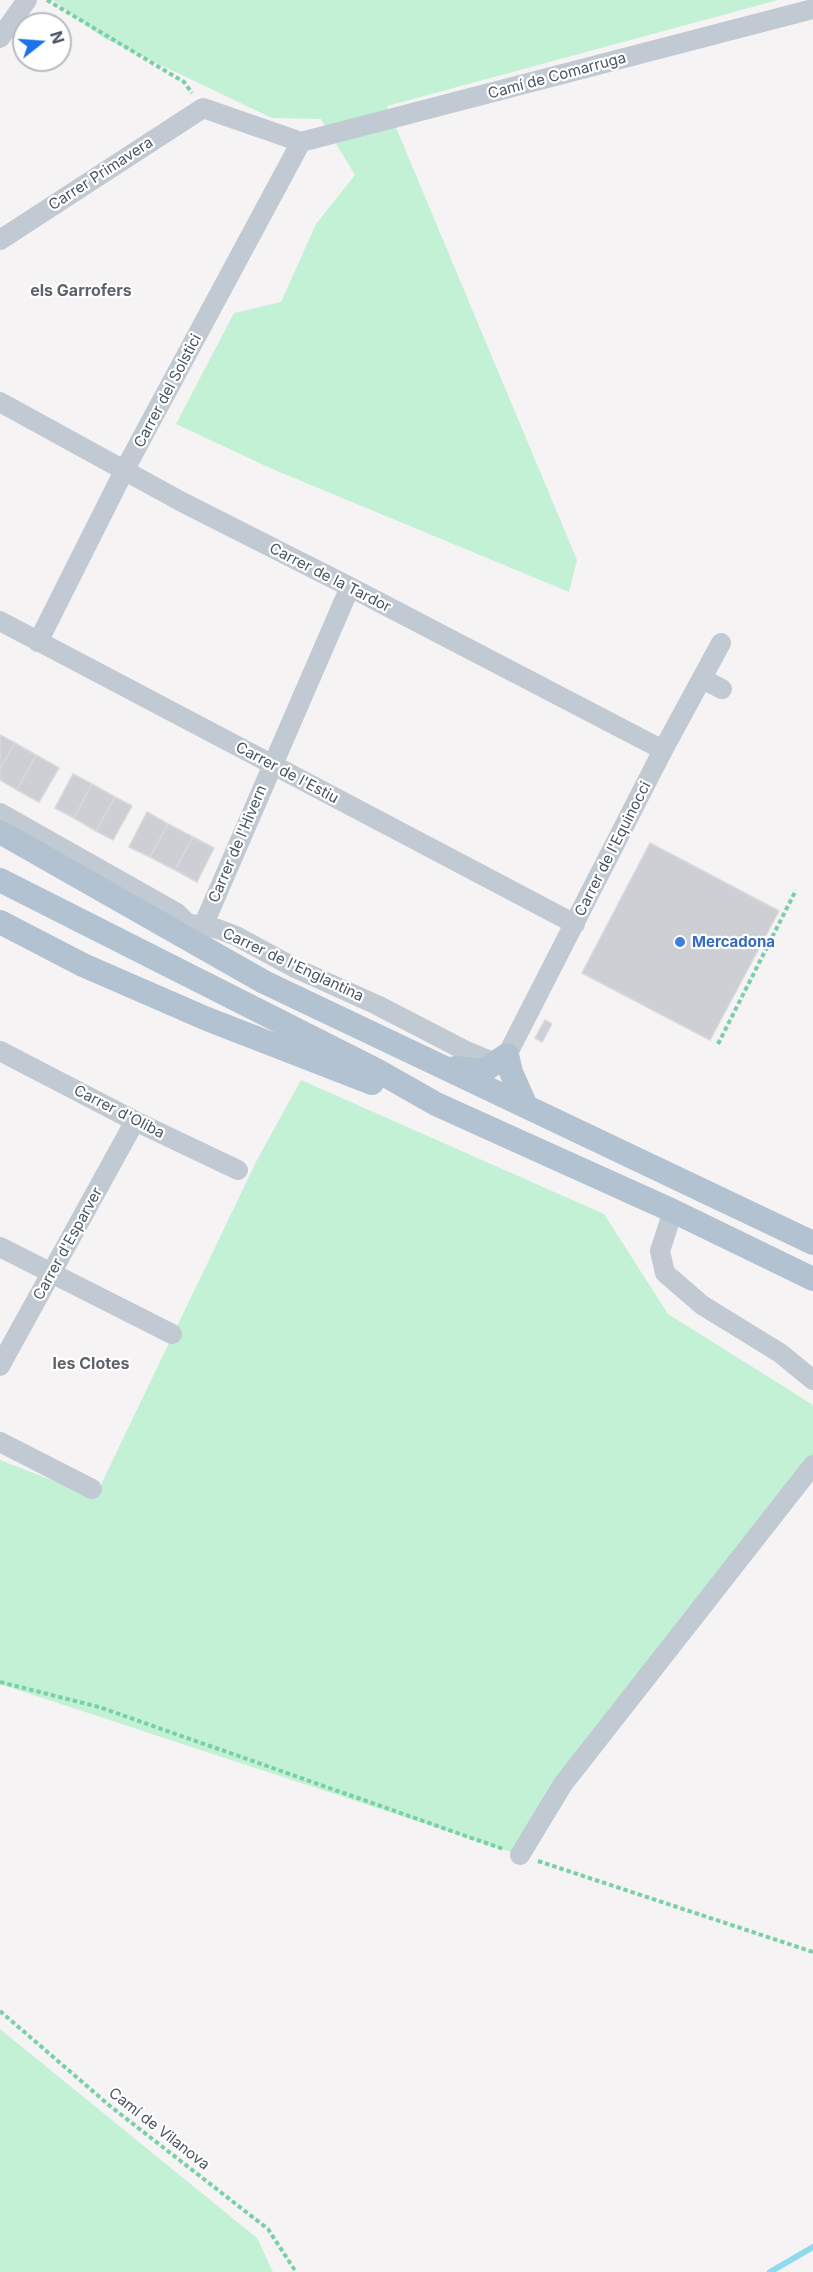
<!DOCTYPE html>
<html>
<head>
<meta charset="utf-8">
<style>
	body { margin:0 }
	#map { position:relative; width:813px; height:2272px; overflow:hidden; background:#f5f3f3; font-family:Inter,sans-serif }
	canvas { display:block }
	.north { position:absolute; left:12px; top:12px; width:60px; height:60px; box-sizing:border-box; background:#fff; border:2px solid #b7bbc0; border-radius:50%; rotate:73deg; font-size:16px; font-weight:700; line-height:24px; text-align:center; color:#4a5661 }
	.north::after { content:''; display:block; margin:auto; width:21px; height:27px; background:#1a73e8; clip-path:polygon(50% 0,100% 100%,50% 72%,0 100%) }
</style>
</head>
<body>
<div id="map">
<canvas width="813" height="2272"></canvas>
<div class="north">N</div>
</div>
<script>
const g = document.querySelector('canvas').getContext('2d');
g.lineJoin = 'round';
function fillPath(path, color) { g.fillStyle = color; g.fill(path, 'evenodd'); }
function trace(path, color, width, dash) { g.strokeStyle = color; g.lineWidth = width; g.lineCap = dash ? 'butt' : 'round'; g.setLineDash(dash || []); g.stroke(path); }
function drawText(font, color, halo, rows, align = 'center') {
  g.font = font + ' Inter,sans-serif'; g.lineWidth = 4.5; g.setLineDash([]); g.textBaseline = 'middle'; g.strokeStyle = halo; g.fillStyle = color; for (const [text, x, y, turn = 0] of rows) {
    g.save(); g.translate(x, y); g.rotate((+turn || 0) * Math.PI / 180); g.textAlign = isNaN(turn) ? turn : align; if (halo) g.strokeText(text, 0, 0); g.fillText(text, 0, 0); g.restore();
  }
}
fillPath(new Path2D(`
	M53,0H778L387,106L577,560L569,592L270,468L176,424L234,313L281,302L316,224L355,175L321,119L272,118L104,38Z
	M301,1080L604,1214L668,1314L813,1405V1472L520,1855L0,1684V1460L95,1497L257,1160Z
	M0,2029L257,2238L273,2272H0Z`), '#c3f1d5');
trace(new Path2D(`
	M770,2272L813,2247`), '#90daee', 6);
const building = new Path2D(`
	M0,735L15,743L0,769Z
	M15,743L36,755L17,790L0,780V769Z
	M36,755L59,768L39,802L17,790Z
	M73,774L92,784L74,818L55,808Z
	M92,784L115,797L96,831L74,818Z
	M115,797L132,806L113,840L96,831Z
	M147,812L168,824L150,857L129,847Z
	M168,824L193,837L175,870L150,857Z
	M193,837L214,848L197,882L175,870Z
	M650,843L779,911L710,1040L582,973Z
	M545,1020L552,1024L542,1042L535,1038Z`);
fillPath(building, '#cdcfd5');
trace(building, '#d7d9de', 1.5);
trace(new Path2D(`
	M47,0L184,82L192,93
	M718,1044L796,890
	M0,1682L99,1707L503,1849
	M538,1861L813,1952
	M0,2011L110,2106L268,2229L296,2272`), '#7ad0a6', 4, [4.5, 3]);
trace(new Path2D(`
	M0,38L27,0
	M301,142L813,9
	M0,240L203,108L301,142
	M0,402L182,502L350,587L663,750
	M0,621L575,924
	M38,642L124,471L301,142
	M702,679L722,689
	M0,813L177,913L187,923L218,929L236,936L295,968L377,1005L464,1050L495,1063
	M203,926L350,587
	M0,1051L135,1121L238,1170
	M507,1055L663,750L721,643
	M673,1211L660,1251L665,1273L702,1305L780,1353L813,1380
	M0,1247L172,1334
	M0,1366L135,1121
	M0,1442L92,1489
	M520,1855L563,1784L813,1465`), '#c1cad2', 20);
trace(new Path2D(`
	M0,832L264,982L813,1243
	M0,880L378,1071L436,1104L673,1211L813,1279
	M0,922L83,965L207,1019L372,1083
	M455,1068L483,1071L507,1055L511,1072L526,1106`), '#b3c2d1', 24);
for (const [x, y, r, color] of [
	[680,942,6,"#3f7fe0"]
]) { const dot = new Path2D(); dot.arc(x, y, r, 0, 2 * Math.PI); g.fillStyle = color; g.fill(dot); trace(dot, '#fff', 2); }
drawText('15px', '#4a5661', '#fff', [
	["Camí de Comarruga",557,76,-15],
	["Carrer Primavera",101,174,-33],
	["Carrer del Solstici",168,391,-62],
	["Carrer de la Tardor",330,578,27],
	["Carrer de l'Estiu",287,773,28],
	["Carrer de l'Hivern",238,844,-67],
	["Carrer de l'Equinocci",613,849,-63],
	["Carrer de l'Englantina",293,965,25],
	["Carrer d'Oliba",119,1112,27],
	["Carrer d'Esparver",68,1244,-61],
	["Camí de Vilanova",159,2129,38]
]);
drawText('bold 15px', '#366cbe', '#fff', [
	["Mercadona",692,942]
], 'left');
drawText('bold 16px', '#5f6368', '#fff', [
	["els Garrofers",81,291],
	["les Clotes",91,1364]
]);
</script>
</body>
</html>
